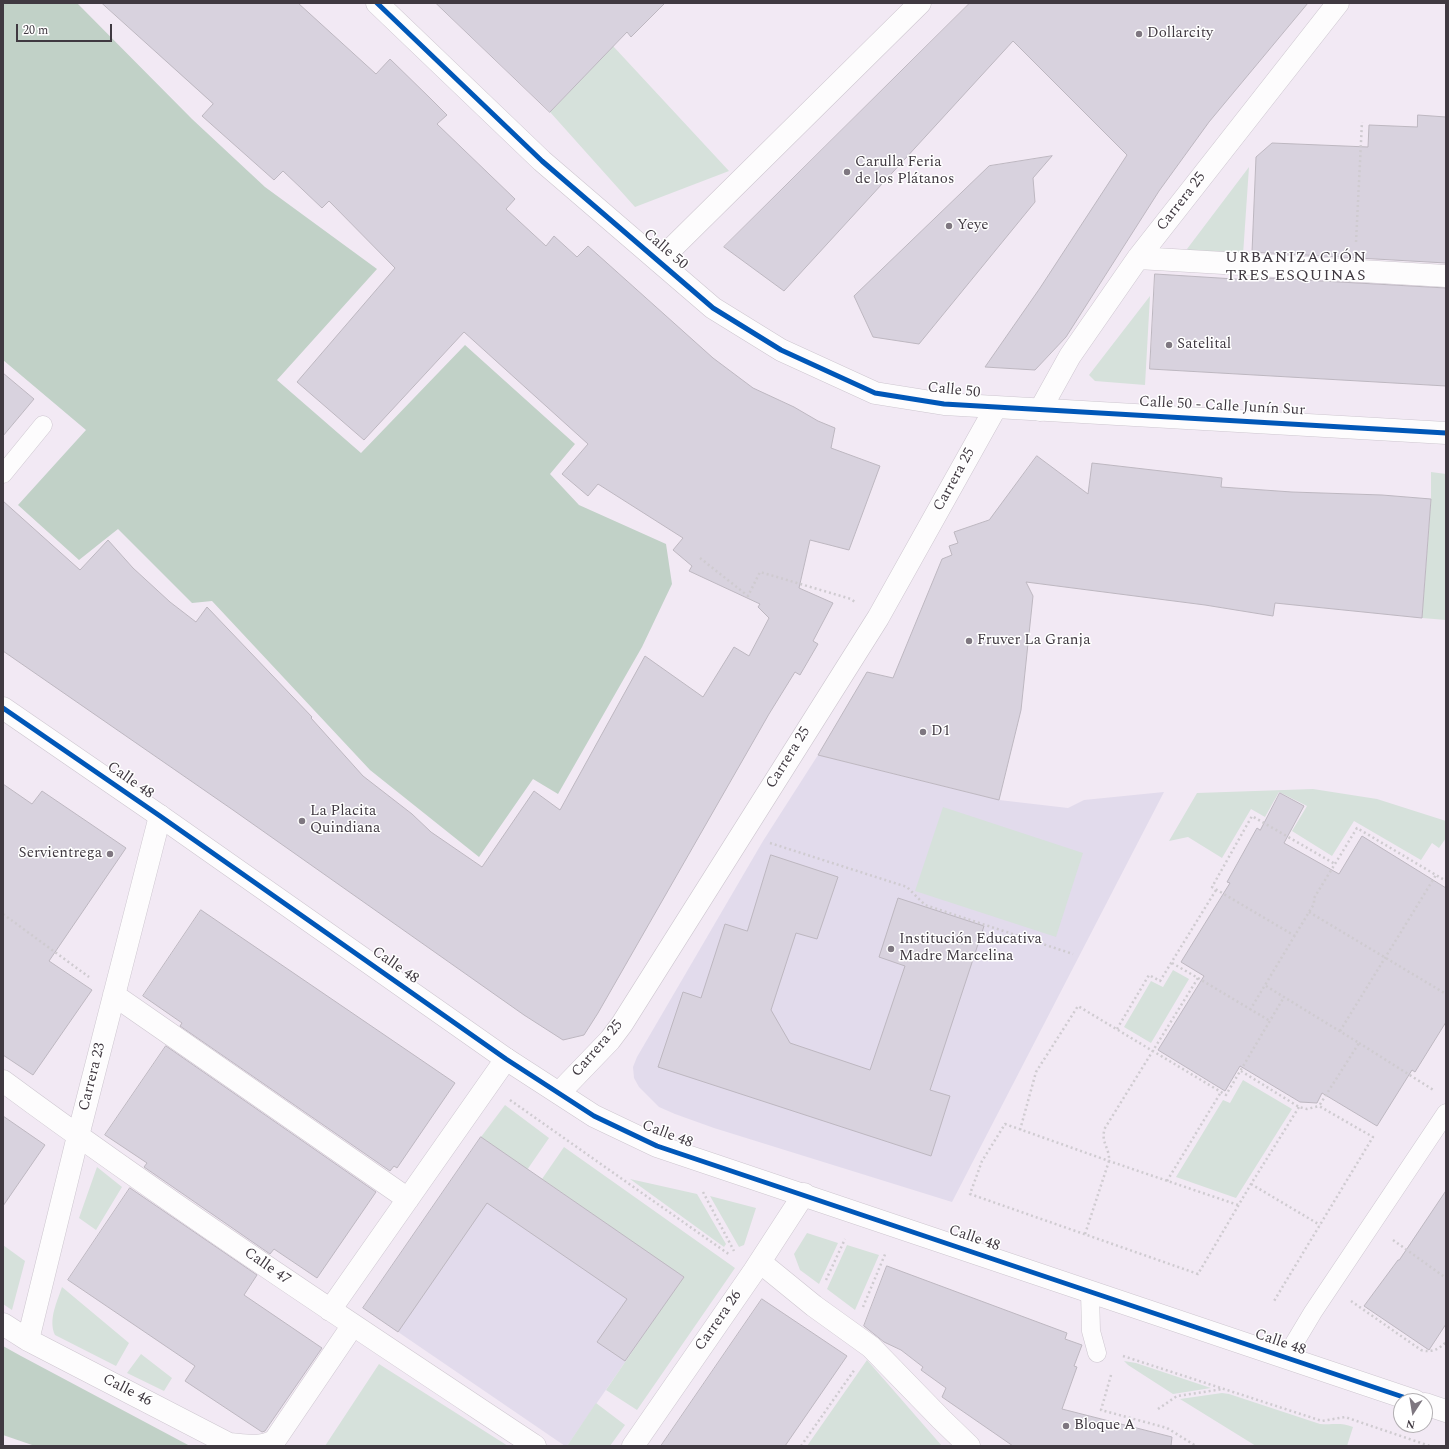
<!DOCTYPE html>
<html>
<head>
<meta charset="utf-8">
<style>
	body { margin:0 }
	#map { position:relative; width:1449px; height:1449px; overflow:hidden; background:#f2e9f4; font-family:Spectral,serif }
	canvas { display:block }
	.frame { position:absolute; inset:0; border:4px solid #403941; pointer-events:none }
	.north { position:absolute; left:1393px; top:1393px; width:40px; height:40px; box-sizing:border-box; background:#fff; border:1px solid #b3b0b3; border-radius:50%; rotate:192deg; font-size:11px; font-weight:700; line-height:16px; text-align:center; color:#403941 }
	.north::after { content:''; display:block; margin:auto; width:14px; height:18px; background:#7e7780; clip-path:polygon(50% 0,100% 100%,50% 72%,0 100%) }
	.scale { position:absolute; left:16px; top:24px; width:96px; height:18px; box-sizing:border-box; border:2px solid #403941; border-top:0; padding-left:5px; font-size:12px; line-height:14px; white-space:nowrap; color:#403941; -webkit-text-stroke:3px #fff; paint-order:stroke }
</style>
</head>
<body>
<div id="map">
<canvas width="1449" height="1449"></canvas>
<div class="frame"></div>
<div class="north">N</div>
<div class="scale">20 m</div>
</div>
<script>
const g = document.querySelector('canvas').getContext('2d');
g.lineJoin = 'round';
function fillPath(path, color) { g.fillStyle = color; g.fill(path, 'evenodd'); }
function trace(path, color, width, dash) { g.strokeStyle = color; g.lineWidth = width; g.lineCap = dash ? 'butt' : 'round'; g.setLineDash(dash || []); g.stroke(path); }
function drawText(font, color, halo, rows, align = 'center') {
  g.font = font + ' Spectral,serif'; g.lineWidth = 3; g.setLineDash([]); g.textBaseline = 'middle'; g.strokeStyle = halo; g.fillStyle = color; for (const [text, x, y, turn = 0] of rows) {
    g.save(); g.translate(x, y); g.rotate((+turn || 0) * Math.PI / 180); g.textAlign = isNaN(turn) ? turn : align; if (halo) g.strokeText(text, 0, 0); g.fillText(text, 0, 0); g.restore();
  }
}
fillPath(new Path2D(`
	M818,755L999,800L1068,808L1084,800L1164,792L952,1202L714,1128L675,1114L659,1107L639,1087L634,1078L633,1067L637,1057L763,841Z
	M481,1137L684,1277L567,1446H565L363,1308Z`), '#e2dbec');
fillPath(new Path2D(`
	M613,46L729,171L635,207L550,112Z
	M1249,167L1243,255L1192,254L1187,249Z
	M1150,296L1145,385L1095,381L1089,375Z
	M1431,472L1446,474V620L1422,618L1431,499Z
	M1313,789L1377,799L1446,821V838L1439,848L1432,843L1421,860L1354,821L1332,856L1292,831L1307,806L1279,792L1265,817L1251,809L1222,858L1188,837L1169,841L1197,793Z
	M943,807L1083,853L1056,937L915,891Z
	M1173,970L1189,979L1151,1043L1124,1027L1151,981L1163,987Z
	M1243,1080L1292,1109L1236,1198L1176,1177L1223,1100L1230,1103Z
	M505,1105L549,1138L527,1170L481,1137Z
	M564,1147L735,1268L637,1410L606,1390L683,1277L542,1179Z
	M97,1167L122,1187L96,1230L79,1218Z
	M630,1179L697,1194L726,1244L724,1247Z
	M710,1196L756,1208L744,1245L739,1247Z
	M807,1233L838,1243L819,1284L800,1270L794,1254Z
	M3,1245L25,1261L12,1310L3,1304Z
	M847,1245L879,1255L855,1310L827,1289Z
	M62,1287L129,1343L116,1366L55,1335C48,1320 57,1302 62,1287Z
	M141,1354L172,1378L164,1391L127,1373Z
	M867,1360L942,1446H807Z
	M1124,1361L1136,1363L1211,1388L1173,1394L1128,1365Z
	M379,1364L508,1446H325Z
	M1222,1393L1229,1394L1320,1424C1334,1425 1340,1422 1353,1427L1347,1446H1256L1180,1399Z
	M596,1403L625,1425L610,1446H567Z`), '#d6e1db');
fillPath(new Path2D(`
	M3,3H77L192,119L265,187L377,269L277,380L361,453L465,345L575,444L550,474L579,505L666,544L672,584L642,647L558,794L533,779L479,857L370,770L212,601L192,603L118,529L79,560L18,505L86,430L3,360Z
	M3,1346L21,1356L190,1446H35L3,1435Z`), '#c1d1c7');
const building = new Path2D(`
	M102,3H298L376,74L390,59L430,98L447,115L437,124L515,199L506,209L546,246L554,236L577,257L588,246L713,358L753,388L794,407L818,421L835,428L831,448L880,466L849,550L810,540L799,588L833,603L813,641L818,644L800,675L795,672L769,714L598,1013L584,1035L563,1040L524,1015L233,810L3,651V501L80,570L108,540L133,568L170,602L196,622L207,607L312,717L311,718L363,776L412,814L431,832L482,867L534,791L560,810L645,656L703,697L734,647L749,656L769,618L758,607L760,604L689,571L692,566L673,550L683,538L598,484L588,496L562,474L588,444L464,332L364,440L297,382L395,268L329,201L322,208L283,171L274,180L202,116L213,104Z
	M436,3H665L631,37L627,32L550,112Z
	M970,3H1308L1209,122L1159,191L1066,337L1035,370L985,367L1040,288L1127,155L1013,41L784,291L724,247Z
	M1418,115L1446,117V263L1252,252L1256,157L1272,143L1368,147L1369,125L1417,127Z
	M1052,156L1033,178L1035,202L919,344L873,337L854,296L989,166Z
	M1155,274L1251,280V277L1446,288V386L1150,369Z
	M3,373L34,399L3,436Z
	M1037,456L1088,494L1092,463L1222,478L1221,487L1292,492L1382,495L1431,499L1422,618L1275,603L1273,616L1205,605L1026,582L1033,596L1021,710L999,800L818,755L867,672L893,678L942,559L952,555L949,546L958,543L954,532L989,520Z
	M3,784L32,804L42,791L126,848L49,961L92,990L33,1075L3,1055Z
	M1280,793L1304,806L1284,843L1339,874L1362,836L1446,888V1022L1415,1072L1412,1070L1377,1126L1322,1093L1317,1103L1300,1102L1240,1066L1225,1091L1158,1050L1204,976L1181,962L1230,883L1227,882L1257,828L1260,830Z
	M771,855L838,877L817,939L796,933L771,1010L790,1043L870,1070L905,966L879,957L898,898L984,926L930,1090L950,1096L931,1156L658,1067L683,992L701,998L725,924L747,931Z
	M201,910L455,1083L397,1168L394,1166L390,1171L180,1026L182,1023L143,996Z
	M166,1046L376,1192L317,1278L274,1249L270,1254L144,1167L147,1163L105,1135Z
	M3,1116L45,1145L3,1206Z
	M481,1137L684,1277L625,1361L597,1342L627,1299L487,1203L398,1332L363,1308Z
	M130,1188L257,1275L244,1295L322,1348L265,1431L262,1432L185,1381L195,1366L68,1280Z
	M1446,1191V1324L1429,1350L1364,1306L1398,1260H1399Z
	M887,1266L1067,1333L1065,1339L1082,1345L1074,1366L1077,1367L1062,1409L1172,1437L1171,1446H1013L942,1397L946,1388L921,1370L923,1367L901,1350L884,1342L864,1326Z
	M762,1299L847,1356L785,1446H661Z`);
fillPath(building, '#d8d2de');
trace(building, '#bdb7c0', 1);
const service = new Path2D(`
	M3,474L43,425
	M1090,1292L1091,1331L1097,1353
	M1286,1357L1313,1312L1446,1113`);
const minor = new Path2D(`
	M1138,258L1446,276
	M659,261L920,3
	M1040,410L1070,356L1138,258L1338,3
	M114,995L408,1199
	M3,1081C176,1209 356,1327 535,1446
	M760,1262L814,1306L871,1347L941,1419L969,1446
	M330,1310L506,1059
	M3,1324L28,1340L229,1444C244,1445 263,1449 275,1440L353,1325
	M28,1340L78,1136L160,816
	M633,1446L754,1271L804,1194`);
const tertiary = new Path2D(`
	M377,3L542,161L713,308L781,350L875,393L944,404L1446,433
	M3,708L160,816L506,1059L594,1116L657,1146L1415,1401
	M559,1093L610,1040L622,1024L878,618L996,407
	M1425,1404L1446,1411`);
trace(service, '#cdc6cf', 19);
trace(minor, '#cdc6cf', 23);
trace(tertiary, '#cdc6cf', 23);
trace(new Path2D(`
	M1356,242L1362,122
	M700,558L748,596L760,572L851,599L855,602
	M770,843L907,887L925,905L1073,954
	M1309,912L1446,994
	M3,914L89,977
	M1295,936L1212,887L1252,816L1335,864
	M1172,963L1198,978L1270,1021
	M1266,986L1359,1043L1319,1106L1373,1137L1274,1301
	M1250,1010L1309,912L1314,904V898L1357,828L1446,881
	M1117,1029L1149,975L1160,981L1216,890
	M1340,1031L1436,875
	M1359,1043L1435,1091
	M1241,1071L1299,1107L1307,1109L1319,1106
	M510,1100L730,1255
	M1020,1130L1036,1072L1078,1006L1226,1095L1284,997
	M1167,1181L1221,1092
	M1251,1184L1320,1225
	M703,1192L734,1251
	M1238,1205L1109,1161L1005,1124L982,1161L970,1194L1198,1274L1251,1184L1299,1107
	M1085,1234L1109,1161C1110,1148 1100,1142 1105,1128L1198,978
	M1393,1240L1446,1278
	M826,1280L845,1239
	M1351,1301L1421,1350C1432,1353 1439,1349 1446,1342
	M863,1307L886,1252
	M1123,1356L1322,1421L1345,1417L1430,1446
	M1111,1375L1101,1410L1167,1428L1196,1446
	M1158,1409L1177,1396L1223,1389
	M801,1446L855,1369`), '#cfcbd0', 2.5, [2, 3]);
trace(service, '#fdfcfd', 18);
trace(minor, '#fdfcfd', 22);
trace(tertiary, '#fdfcfd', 22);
trace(new Path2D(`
	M377,3L542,161L713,308L781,350L875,393L944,404L1446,433
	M3,708L160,816L506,1059L594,1116L657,1146L1415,1401`), '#0057b8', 5);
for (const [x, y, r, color] of [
	[1139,34,4,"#7e7780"],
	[847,172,4,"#7e7780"],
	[949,226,4,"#7e7780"],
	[1169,345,4,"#7e7780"],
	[969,641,4,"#7e7780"],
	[923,732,4,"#7e7780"],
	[302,821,4,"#7e7780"],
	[110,854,4,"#7e7780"],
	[891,949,4,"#7e7780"],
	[1066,1426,4,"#7e7780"]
]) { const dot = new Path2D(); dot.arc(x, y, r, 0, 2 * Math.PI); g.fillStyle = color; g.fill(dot); trace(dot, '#fff', 1.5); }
drawText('15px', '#403941', '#fff', [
	["Dollarcity",1147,34],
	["Carulla Feria",855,163],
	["de los Plátanos",855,180],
	["Yeye",957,226],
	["Satelital",1177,345],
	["Fruver La Granja",977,641],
	["D1",931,732],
	["La Placita",310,812],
	["Quindiana",310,829],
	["Servientrega",102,854,"right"],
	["Institución Educativa",899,940],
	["Madre Marcelina",899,957],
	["Bloque A",1074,1426]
], 'left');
drawText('15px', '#403941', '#fff', [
	["Carrera 25",1182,202,-52],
	["Calle 50",665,250,41],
	["Calle 50",954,391,6],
	["Calle 50 - Calle Junín Sur",1222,407,3],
	["Carrera 25",955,480,-61],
	["Carrera 25",789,758,-58],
	["Calle 48",130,781,35],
	["Calle 48",395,966,35],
	["Carrera 25",598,1049,-49],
	["Carrera 23",93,1077,-76],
	["Calle 48",667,1135,21],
	["Calle 48",974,1239,19],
	["Calle 47",267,1267,35],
	["Carrera 26",719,1321,-55],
	["Calle 48",1280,1343,19],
	["Calle 46",127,1391,27]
]);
g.letterSpacing = '1px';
drawText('16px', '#403941', '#fff', [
	["URBANIZACIÓN",1296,259],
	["TRES ESQUINAS",1296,277]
]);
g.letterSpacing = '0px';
</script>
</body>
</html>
